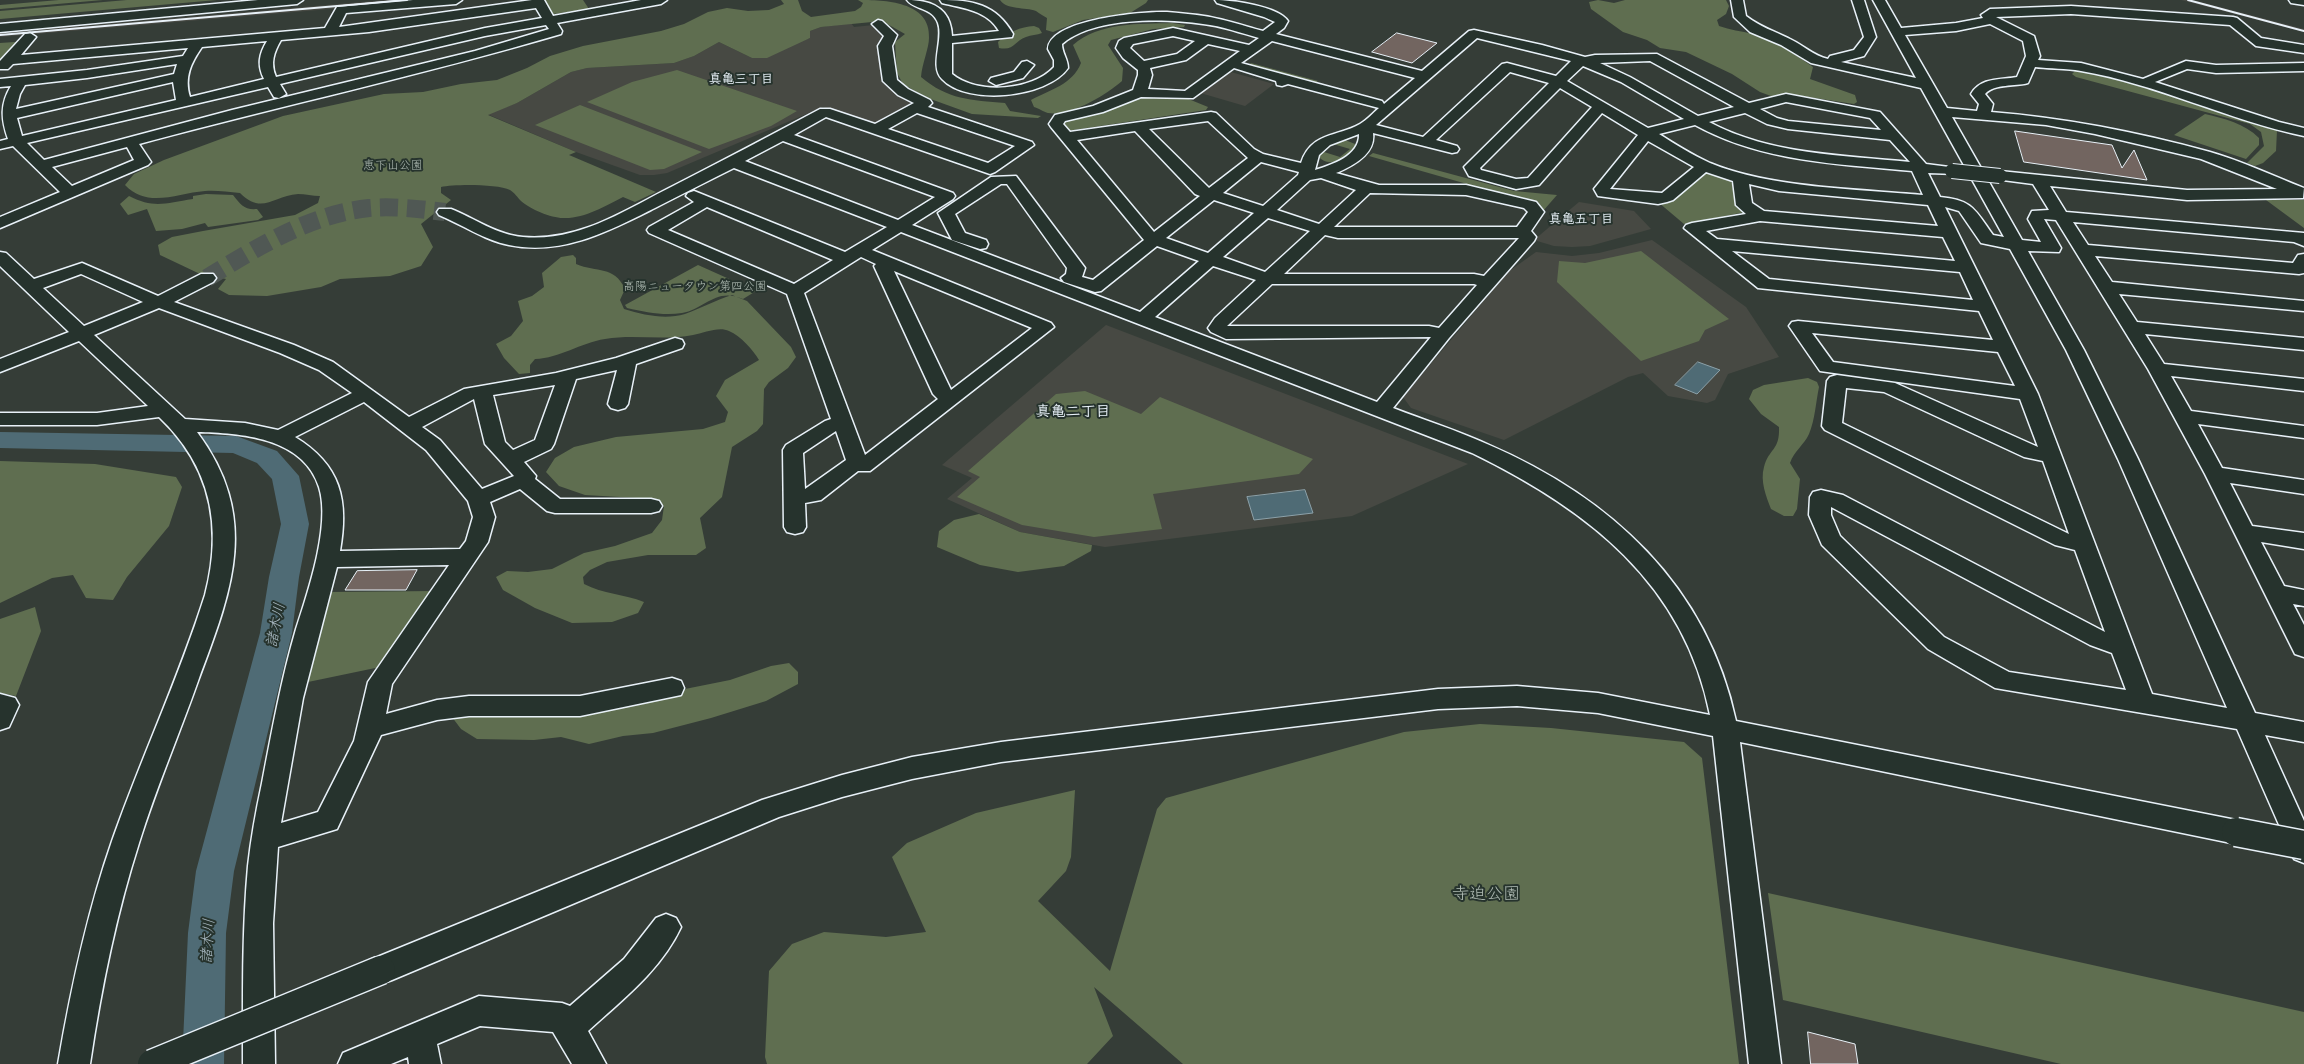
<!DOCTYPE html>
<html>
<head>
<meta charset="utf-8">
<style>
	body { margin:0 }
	canvas { display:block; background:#353d37 }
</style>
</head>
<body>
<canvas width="2304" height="1064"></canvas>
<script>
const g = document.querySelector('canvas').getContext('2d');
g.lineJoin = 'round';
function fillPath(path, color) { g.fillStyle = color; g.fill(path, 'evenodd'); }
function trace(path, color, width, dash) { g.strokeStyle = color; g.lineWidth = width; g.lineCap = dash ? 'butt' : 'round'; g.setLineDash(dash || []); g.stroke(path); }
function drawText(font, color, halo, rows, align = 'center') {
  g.font = font + ' "Comic Neue","Klee One",sans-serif'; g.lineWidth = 4; g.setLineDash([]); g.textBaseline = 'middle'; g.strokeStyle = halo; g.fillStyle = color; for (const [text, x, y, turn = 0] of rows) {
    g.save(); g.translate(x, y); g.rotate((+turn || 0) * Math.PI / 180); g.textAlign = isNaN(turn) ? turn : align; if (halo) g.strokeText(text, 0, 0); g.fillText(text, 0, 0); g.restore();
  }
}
fillPath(new Path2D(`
	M386,0H436L0,37V33Z
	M2181,0H2193L2304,29V32Z
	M851,23L854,27L874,25L887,35L886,81L918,103L881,124L872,125L823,107L667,173L654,175H640L576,152L487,114L517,103L571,72L587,68L674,63L694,56L719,42L752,58L810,38V31L821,27Z
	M1227,71L1274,84L1245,106L1197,92Z
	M1579,202L1634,211L1651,229L1590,246L1572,247L1554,246L1534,240Z
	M1652,240L1746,307L1779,357L1728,374L1715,400L1707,403L1668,396L1643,373L1628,377L1504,440L1411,408L1403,397L1508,272L1536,252L1572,256L1599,253Z
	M1106,325L1468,464L1352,516L1105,547L1020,532L947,499L972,478L942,465Z`), '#474943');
fillPath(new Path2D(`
	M59,0H103L0,9V5Z
	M127,0H217L0,19V11Z
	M544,0H583L589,9L553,14Z
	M781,0H798L802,11L811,17L855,11L861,7L863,3L858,0C884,0 931,1 929,38C929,48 922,64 921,77C948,100 971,100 1005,103L1010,111L1041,116L1038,118L972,114L925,97L903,84L897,73L895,42L905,34L882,21L821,27L810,31V38L767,58H752L719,42L694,56L674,63L587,68L571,72L517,103L488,115L576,152L569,155L656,192L635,202L623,197C605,206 584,219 563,218C551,218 530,209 521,201C517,197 515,193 510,190C498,184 454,184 441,187V193L451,200L421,224L433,247L421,266L390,276L340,279L321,287L267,296L229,295L218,289L226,279L198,273L160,255L158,245L172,237L203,231L295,215L318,203L320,196C313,196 305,194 298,194C273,196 262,215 240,193C228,192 216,190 205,191C177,193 148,209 125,185L134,174L164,160L283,116L384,94L423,92L461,84L497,80L527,68L550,56L583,46L661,31L684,24L708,12L727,8L748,11L769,10L784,4Z
	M1000,0H1148L1146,3L1130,13L1083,20L1053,32L1046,30L1047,18C1043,16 1039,13 1036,11C1025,7 1007,10 1000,0Z
	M1598,0L1614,3L1625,0H1726L1729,6L1726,14L1717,20L1719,26C1730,30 1741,31 1753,34C1775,40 1794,54 1813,67L1810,79L1855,95L1857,102L1854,104L1795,95L1771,96L1760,92L1732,74L1686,52L1660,48L1647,40L1623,32L1591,9L1589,2Z
	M1172,23L1185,25L1184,27L1153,29L1111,40L1108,45L1123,68L1122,81C1106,95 1070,117 1048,113C1044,112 1038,108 1034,107L1031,100C1051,89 1072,85 1081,63L1073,45C1099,22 1140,24 1172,23Z
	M1034,26L1039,28L1042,33C1037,35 1031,35 1026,37C1014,41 1015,51 999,48L998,42C1007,32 1021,27 1034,26Z
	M15,42L20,43L0,64V43Z
	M1251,63L1318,81L1309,88L1245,68Z
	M677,70L797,111L771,126L709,149L587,102L632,82Z
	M2076,70L2144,86L2267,125L2277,130L2276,151L2263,163L2255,166L2247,163L2264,146L2261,132L2250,124L2076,77L2072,74Z
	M1145,96L1186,98L1208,107L1206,110L1067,131L1059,124L1063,119L1128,99Z
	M580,105L702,152L664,169L650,170L535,125Z
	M2205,114C2225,119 2244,123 2259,138V145L2246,159L2174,135Z
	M1345,140L1355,144L1356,150C1345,158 1329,170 1317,155L1330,141ZM1333,144L1350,149L1340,157L1324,152Z
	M1373,153L1514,191L1557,195L1543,211L1472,188L1467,184L1369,156Z
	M1706,173H1714L1731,179L1736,205L1745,212L1684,224L1658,202L1674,199Z
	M206,194L233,195C241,205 244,210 257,209L263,217L258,220L208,227L205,223L182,229L156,231L147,209L128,215L120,204L129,196C154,209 166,203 193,199V196Z
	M2266,200H2304V228Z
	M1641,251L1729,319L1705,330L1699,341L1641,361L1557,282L1559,261L1585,263Z
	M573,255L576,258V264C597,273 614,265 625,289L620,300L624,309C644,315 665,320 685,314C701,308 716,300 732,295L747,301L791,347L796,357L788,368L769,382L764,389L763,424L757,431L732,447L722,497L700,518L706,548L696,555H648L607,562L590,570L583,577L584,584C603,594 624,594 644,602L638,613L612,622L572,623L535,608L503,590L496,577L507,571L528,572L552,569L584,553L615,546L652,533L662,520L664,506L655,499L585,495L559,486L546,472L555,458L574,447L616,437L703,429L725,422L728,412L716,396L725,380L759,360C753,350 741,336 729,331C719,326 704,333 693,335C664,341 634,334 605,339C580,343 560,358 535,359L530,365V373L519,374L504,358L496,344L511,336L523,321L518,301L532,296L544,287L542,273L561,257Z
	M698,265L756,291L743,299C716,287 705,309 682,313C663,316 646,312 627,308L625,305Z
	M1808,378L1817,382L1819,387C1816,401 1815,420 1809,434C1804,445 1794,451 1790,463L1800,479L1797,509L1793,516H1784L1771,509C1766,496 1760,481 1764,467C1769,448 1780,451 1779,427L1761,414L1749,399L1753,390L1764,385Z
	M1085,391L1141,414L1160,397L1313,459L1299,474L1153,494L1162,529L1094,537L1022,525L957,497L980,477L968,471L1056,394Z
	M0,461L95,464L176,477L182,487L169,526L127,577L113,600L86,598L73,575L52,578L0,603Z
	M979,514L1020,532L1092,545L1091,551L1064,566L1018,572L980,565L937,547L939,531L954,520Z
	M436,591L380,667L308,682L330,592Z
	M35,607L41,631L16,696L0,693V619Z
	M789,663L798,672V684L766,701L711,718L653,733L623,736L589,744L561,737L534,740L477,739L461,729L452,717L680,690L730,680L771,666Z
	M1480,724L1551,728L1684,742L1702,758L1739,1064H1183L1094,987L1113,1036L1087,1064H767L765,1057L769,971L792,944L824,932L886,937L926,932L892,857L907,843L976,813L1075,790L1071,857L1066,871L1038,901L1110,971L1157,809L1166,798L1404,732Z
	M1768,893L2304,1012V1064H2061L1783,1000Z`), '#5f6e50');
const water = new Path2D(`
	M1698,362L1720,370L1697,394L1675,385Z
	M1305,490L1313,513L1254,520L1247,497Z`);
fillPath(water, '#4f6b75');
trace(water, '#8ca1a9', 1);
fillPath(new Path2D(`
	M0,432L236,436L277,451L299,476L309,524L299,577L292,633L234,871L226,933L224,1064H182L188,933L196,871L260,633L269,577L281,524L272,479L257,463L233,453L0,448Z`), '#4f6b75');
const building = new Path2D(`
	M1397,33L1437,43L1412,63L1372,52Z
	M2015,131L2112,145L2122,168L2134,150L2147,180L2024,162Z
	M417,570L406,590H345L357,571Z
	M1808,1032L1855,1044L1858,1064H1811Z`);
fillPath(building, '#726560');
trace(building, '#e8f1f8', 1);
trace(new Path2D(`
	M207,278C256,248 310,214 369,208C394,206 420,209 445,212`), '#505854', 18, [18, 9]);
const minor = new Path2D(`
	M258,0H303L297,4L0,32V24Z
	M413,0H462L456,4L346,13L339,27L532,0H544L553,16L641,0H667L661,4L557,23L562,31L561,34C422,75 280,106 139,144L151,162L148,165L0,228V217L60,192L13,146L0,149V141L8,139C1,119 0,104 11,86L0,87V79L87,70L183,56L188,48L13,64L8,69H0V61L25,34L30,33L36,37L21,55L325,28L337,7ZM536,8L542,18L485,28L276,77C270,63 274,52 281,40L369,32ZM546,25L549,29L475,51L232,110L44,160L27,143L268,87L274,97L279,98L286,94L280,84L485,36ZM267,41C259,54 257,65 264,79L190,97C184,77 191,63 202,47ZM177,64L174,74L16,109L20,94L25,85L87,78ZM173,82L176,100L22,136L17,118ZM127,147L134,160L72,186L52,167Z
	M907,0C931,0 951,8 952,36L999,31C987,10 962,8 942,3L940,0C972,0 996,4 1013,34L1012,37L952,43V74C977,95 1032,91 1054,67V60L1048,49C1049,19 1144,11 1167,12C1179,13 1192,14 1204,16C1224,19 1244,26 1263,31L1275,22L1264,17L1217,3L1215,0C1232,0 1278,6 1288,21L1284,28L1276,34L1422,71L1469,31L1474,30L1542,45L1585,57L1595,55L1657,54L1749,103L1786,94L1880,112L1926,164L1957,168L1960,171L1957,174L1928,173L1940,197C1973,200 1975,210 1993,235L2004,237L1921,88L1811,63L1781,45L1750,32L1734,17L1731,0H1743L1746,16C1760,27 1774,31 1790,39C1803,45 1814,56 1828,59L1830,56L1854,50L1864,37L1852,0H1864L1876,37L1864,56L1841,62L1916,78L1873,0H1885L1901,28L1956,23L1983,18L1981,15L1990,9L2071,6L2233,17L2237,18L2261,38L2304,45V53L2256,46L2230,25L2071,14L1996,17L2034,36L2040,56L2038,60L2081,63L2143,79L2186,61L2216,65L2304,63V71L2216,73L2187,69L2155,82L2279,122L2304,128V136C2228,120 2157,84 2081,71C2066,68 2050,69 2035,67L2028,83C2015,87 1995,83 1985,94L1993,104L1991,112C2065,118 2138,132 2210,152C2242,161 2273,176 2304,188L2303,198L2187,200L2050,186L2066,212L2304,233V246L2294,242L2073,222L2088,245L2293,263L2298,255L2304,254V273L2299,274L2095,256L2112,282L2304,301V311L2119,294L2137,322L2304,338V350L2145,334L2164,364L2304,379V391L2171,376L2191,411L2304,426V438L2198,424L2222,468L2304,480V494L2230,483L2252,526L2304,533V549L2261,542L2284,586L2304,590V606L2293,604L2304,625V657L2295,654L2205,474L2148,369L2056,220L2044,219L2061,248L2059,252L2028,251L2084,350L2138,459L2255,713L2304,722V742L2265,735L2304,821V863L2294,859L2237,729L1995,688L1928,649L1822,545L1809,515L1810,497L1813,492L1821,490L1843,495L2105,632L2075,550L2055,545L1825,430L1822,426L1827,381L1830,377L1837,375L1895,383L2038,447L2020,399L1820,371L1789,326L1792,322L1798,321L1993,340L1979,311L1758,288L1684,228L1686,225L1692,223L1746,214L1736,205L1733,181L1706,172L1673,200L1667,202L1658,204L1598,196L1594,189L1638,135L1602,113L1539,185L1516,189L1469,176L1464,167L1467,164L1549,83L1510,72L1436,140L1457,146L1459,149L1457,152L1452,153L1373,133C1376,154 1353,166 1336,173L1379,185H1466L1536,202L1544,212L1531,231L1536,237L1534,241L1449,338L1393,408C1424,420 1456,430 1487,444C1610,497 1707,585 1736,721L2236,820L2246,824L2250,832L2246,840L2236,844L1740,742L1781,1064H1749L1713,736L1598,713L1517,706L1438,709L1001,762L912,779L842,797L779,817L392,980L381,984L370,980L366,970L370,960L762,800L842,775L912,757L1001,742L1438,689L1517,686L1598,693L1710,715C1684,583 1587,509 1472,453L901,232L872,250L1051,323L1054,327L870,471H858L821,500L805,503L806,527L803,532L795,534L787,532L784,527L783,450L786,445L825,421L831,419L787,294L649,233L647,230L649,227L694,202L686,196L688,193L694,191L845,252L887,227L734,168C708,181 682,194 655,208C609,231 562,256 509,245C484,240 463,225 439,215L437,212L439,209H451C474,218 497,235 523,237C579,242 625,210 673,186C722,161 771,135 820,109H830L875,124L914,103L898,95L883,81L878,46L884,36L872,24L878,20L882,21L897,35L892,46L897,80L908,89L930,100L932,103L928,107L1032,142L1034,145L995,172L990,174L826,117L794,135L953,193L955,196L953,199L912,225L1140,312L1199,261L1157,246L1101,291L1095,292L1064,282L1061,278L1066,274L1067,268L1007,184H1001L955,214L965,233L986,240L988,244L986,248L980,249L952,240L938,213L991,177L1016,176L1085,268L1082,277L1093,280L1144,240L1051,127L1049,124L1055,115L1093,106L1133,90L1138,75V70L1123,58L1116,48L1119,41L1124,38L1173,28L1249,45L1259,38C1241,33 1222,26 1203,24C1163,18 1094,17 1062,44C1062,53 1068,59 1068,68C1047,98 967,106 942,79C929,66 944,40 938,23C932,7 914,10 907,0ZM1990,24L2023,41L2026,56L2017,77C2000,80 1981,77 1971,94L1979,104L1977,111L1947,108L1905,35L1956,31ZM1173,36L1195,41L1177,54L1144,61L1130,48L1133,44ZM1477,38L1571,61L1556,76L1507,63L1502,64L1423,137L1376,125ZM1272,41L1415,78L1384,104L1382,101L1241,63ZM1208,44L1240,51L1185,91L1148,89L1152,75L1150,68L1186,60ZM1650,61L1734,107L1698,116L1630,77L1600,63ZM1583,66L1621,82L1684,119L1648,128L1567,81ZM1234,68L1276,81L1277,85L1282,86L1288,84L1379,108C1373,113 1367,120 1360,124C1337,137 1311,132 1301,163L1263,154L1254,149L1216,113L1211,112L1070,132L1063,124L1065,121L1103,112L1141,97L1193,98ZM1560,88L1592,107L1528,178L1516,179L1481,170L1480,168ZM1786,102L1870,118L1881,130L1788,121L1777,118L1760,109ZM917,113L1015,146L988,163L888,129ZM1745,113L1767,124L1788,129L1890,140L1910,162C1842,155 1771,155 1709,122ZM1952,117L2046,125L2095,134L2201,159L2277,189L2187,190L2000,171L1995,173L1992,176L1995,179L2033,184L2049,210L2032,211L2028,219L2041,242L2022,240ZM1208,121L1248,158L1209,188L1149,129ZM1695,125C1762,162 1838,164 1912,171L1923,195C1857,189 1770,188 1710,163C1692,155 1675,144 1659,134ZM1135,131L1195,194L1200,196L1154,232L1077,140ZM1359,134C1360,156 1331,165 1315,170L1319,155L1330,145ZM783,141L935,197L898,220L745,161ZM1648,141L1694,167L1662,193L1610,189ZM1261,162L1299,172L1298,175L1263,206L1223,193ZM1321,178L1356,190L1319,224L1277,210L1310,180ZM1749,184L1779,191L1928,205L1938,226L1764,211L1752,203ZM1370,193L1466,195L1524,208L1528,212L1517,227H1334ZM1214,200L1254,213L1208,253L1166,238ZM707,207L833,260L794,284L668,230ZM1945,207L1959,211L1981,243L2010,249L2066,350L2118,459L2227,708L2152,694L2038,394ZM1268,218L1310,231L1265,272L1223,257ZM1760,221L1943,237L1955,261L1717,239L1706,231ZM1325,235L1338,238H1519L1484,276L1474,274H1284ZM1732,251L1960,272L1973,300L1769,279ZM861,257L876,264L874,266L933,394L938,399L865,455L804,293ZM1213,266L1256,280L1215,318L1208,328L1211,332L1226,339L1431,337L1377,402L1155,317ZM894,271L1032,328L951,390ZM1272,284H1474L1477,285L1439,328L1429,326H1227ZM1812,333L1998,352L2015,386L1833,362ZM1846,388L1884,392L2024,457L2043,461L2069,534L1842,423ZM836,431L846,460L805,489L803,453ZM1831,507L2090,645L2112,653L2126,690L2009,672L1944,637L1840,536L1831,515Z
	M2289,0H2304V5L2291,3Z
	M1027,61L1034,65L1023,78L996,85L989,81L991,78L1014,72L1022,62Z
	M0,252L6,253L34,279L82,263L158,296L201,274H213L216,278L213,282L174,302L294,345L333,362L409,417L464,389L556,373L616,358L675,338L682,340L684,344L682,348L636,364L628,404L625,408L618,410L611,408L608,404L617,370L576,379L554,444L551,449L524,462L536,476L535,479L560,499H651L659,501L662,506L659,511L651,513H555L547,511L520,489L490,502L495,517L488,542L392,684L386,714L437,700L469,696H580L672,678L681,681L684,688L681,695L580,716H469L437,720L381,735L337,829L278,847L273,923L275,1064H243C243,998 242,932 248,866C251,838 256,811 262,783C272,731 281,680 296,629C308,592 331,525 319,487C303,437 240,433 197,432C261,518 232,590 198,681C179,735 156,788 139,843C116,915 101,989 90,1064H58C71,988 87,913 112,841C141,758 179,678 205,595C223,526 211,466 159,417L97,425H0V413H97L148,406L79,341L0,372V359L69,332L0,266ZM81,274L143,302L84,326L43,288ZM159,308L280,353L319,370L352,393L278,430L245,423L185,419L94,335ZM555,385L535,440L513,450L505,442L493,395ZM474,399L485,444L514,476L482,489L440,440L422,427ZM364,402L426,450L468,501L473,517L466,541L460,549L340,551C349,500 341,465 295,437ZM449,565L368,682L354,741L318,812L281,823L303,698L337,567Z
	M0,694L15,698L19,705L9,727L0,730Z
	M666,914L676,918L681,927C661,970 622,1000 588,1031L606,1064H572L553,1032L480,1026L437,1044L441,1064H409L408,1057L391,1064H338L343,1053L479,996L562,1003L570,1006L624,959L656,918Z`);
trace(minor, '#e8f1f8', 3);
fillPath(minor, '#26332d');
trace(new Path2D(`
	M2188,0L2304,31
	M0,35L407,0`), '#e8f1f8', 2);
const minorBridgeFar1 = new Path2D(`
	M1952,171L2000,176`);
const minorBridge = new Path2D(`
	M2236,832L2304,845
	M152,1064L381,970`);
trace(minorBridgeFar1, '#e8f1f8', 16, []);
trace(minorBridge, '#e8f1f8', 31, []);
trace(minorBridgeFar1, '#26332d', 14);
trace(minorBridge, '#26332d', 28);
drawText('12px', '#b1bdb5', '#26332d', [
	["恵下山公園",393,166],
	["高陽ニュータウン第四公園",695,287]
]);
drawText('bold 13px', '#e8f1f8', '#26332d', [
	["真亀三丁目",741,79],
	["真亀五丁目",1581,219]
]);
drawText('bold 15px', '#e8f1f8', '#26332d', [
	["真亀二丁目",1073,412]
]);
drawText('italic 15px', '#abbbc4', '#26332d', [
	["諸木川",276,625,-79],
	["諸木川",208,941,-86]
]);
drawText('17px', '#b1bdb5', '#26332d', [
	["寺迫公園",1486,894]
]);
</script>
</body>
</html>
